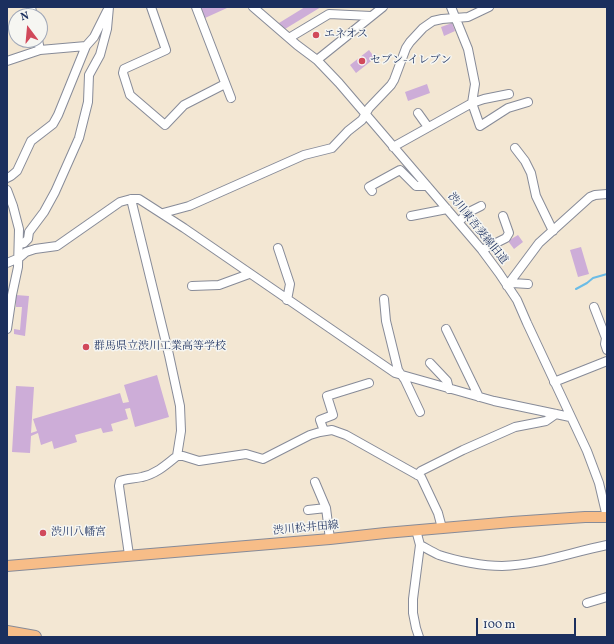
<!DOCTYPE html>
<html>
<head>
<meta charset="utf-8">
<style>
	body { margin:0 }
	#map { position:relative; width:614px; height:644px; overflow:hidden; background:#f3e7d3; font-family:Vollkorn,serif }
	canvas { display:block }
	.frame { position:absolute; inset:0; border:8px solid #1b2f5e; pointer-events:none }
	.north { position:absolute; left:8px; top:8px; width:40px; height:40px; box-sizing:border-box; background:#f6f6f2; border:1px solid #9ea6b7; border-radius:50%; rotate:344deg; font-size:11px; font-weight:700; line-height:16px; text-align:center; color:#1b2f5e }
	.north::after { content:''; display:block; margin:auto; width:14px; height:18px; background:#d1495b; clip-path:polygon(50% 0,100% 100%,50% 72%,0 100%) }
	.scale { position:absolute; left:476px; top:618px; width:100px; height:18px; box-sizing:border-box; border:2px solid #1b2f5e; border-top:0; padding-left:5px; font-size:12px; line-height:14px; white-space:nowrap; color:#1b2f5e; -webkit-text-stroke:3px #f6f6f2; paint-order:stroke }
</style>
</head>
<body>
<div id="map">
<canvas width="614" height="644"></canvas>
<div class="frame"></div>
<div class="north">N</div>
<div class="scale">100 m</div>
</div>
<script>
const g = document.querySelector('canvas').getContext('2d');
g.lineJoin = 'round';
function trace(path, color, width, dash) { g.strokeStyle = color; g.lineWidth = width; g.lineCap = dash ? 'butt' : 'round'; g.setLineDash(dash || []); g.stroke(path); }
function fillPath(path, color) { g.fillStyle = color; g.fill(path, 'evenodd'); }
function drawText(font, color, halo, rows, align = 'center') {
  g.font = font + ' Vollkorn,"Noto Serif JP",serif'; g.lineWidth = 3; g.setLineDash([]); g.textBaseline = 'middle'; g.strokeStyle = halo; g.fillStyle = color; for (const [text, x, y, turn = 0] of rows) {
    g.save(); g.translate(x, y); g.rotate((+turn || 0) * Math.PI / 180); g.textAlign = isNaN(turn) ? turn : align; if (halo) g.strokeText(text, 0, 0); g.fillText(text, 0, 0); g.restore();
  }
}
trace(new Path2D(`
	M576,289L587,283L593,278L607,274`), '#6bbce6', 2);
fillPath(new Path2D(`
	M204,7H226L227,8L205,18L201,8Z
	M305,7H321L285,29L279,23Z
	M452,23L455,31L444,36L441,27Z
	M369,50L375,58L356,73L350,65Z
	M427,84L430,93L408,101L405,92Z
	M518,235L523,242L514,249L508,241Z
	M581,247L589,274L578,277L570,250Z
	M16,295L29,296L25,336L14,334V329L20,330L22,307H16Z
	M157,375L169,417L135,427L130,408L125,409L128,419L111,424L113,431L103,433L101,428L75,435L77,442L54,449L52,441L41,445L38,433L31,436L30,453L12,452L16,386L34,387L31,433L37,431L33,419L120,393L123,403L129,402L124,385Z`), '#cdadd8');
const minor = new Path2D(`
	M31,7L33,16
	M151,7L166,50L124,69L123,73L130,95L165,125L184,105L225,84
	M196,7L231,98
	M253,7L297,45L317,60L339,83L482,250L499,273L517,300L527,323L587,451L599,483L607,517
	M451,7L468,49L475,84L472,103L480,126L508,108L528,102
	M289,38L329,14L371,16
	M38,40L40,50
	M317,60L383,7
	M7,61L40,50L86,46
	M418,113L428,127
	M393,147L472,103L484,99L509,94
	M515,148L525,161L531,173L536,196L553,231
	M7,178L11,176L17,171L31,141L53,124L58,115L86,46L94,37L107,11
	M7,190L13,206L19,229L18,267L12,295L7,329
	M372,191L369,187L400,170L416,186H427
	M163,213L189,206L304,155L332,148L348,131L362,120L369,108L391,85L394,80L406,48L410,42L423,28L433,21L442,19L468,17L489,7
	M411,216L447,209
	M458,222L471,211L481,206
	M19,244L24,243L28,239L29,232L44,212L55,192L79,138L88,102L89,75L100,55L107,29L109,7
	M278,248L290,284L287,300
	M482,250L506,238L509,233L503,216
	M7,263L19,258L26,252L35,249L57,246L120,202L131,199H139L184,228L395,373L494,401L556,414L570,417
	M192,286L219,285L249,274
	M507,286L539,243L590,197L595,195L607,194
	M507,286L512,283L528,284
	M384,299L386,321L398,370L405,380L420,412
	M594,307L606,338L605,344L607,350
	M446,329L479,397
	M430,363L447,381L449,389
	M554,382L607,361
	M324,431L320,420L333,415L327,396L369,383
	M177,456H183L199,461L246,454L263,459L310,435L320,432L332,430L346,435L421,477L438,513L442,528
	M417,475L421,471L463,450L515,427L546,421L556,414
	M326,508L330,539
	M308,510L326,508L315,482
	M416,530L420,545L413,599V613L416,628L419,637
	M420,545C426,548 432,552 439,555C457,561 483,566 502,566C538,565 572,552 607,545
	M129,555L119,486L120,481C127,478 134,479 142,477C156,474 166,465 177,456L181,431L180,406L169,355L131,199
	M587,603L607,597`);
const major = new Path2D(`
	M7,566L330,539L385,533L512,522L585,517H607`);
const highway = new Path2D(`
	M7,632L35,637`);
trace(minor, '#878b98', 10);
trace(major, '#878b98', 12);
trace(highway, '#878b98', 14);
trace(minor, '#fff', 8);
trace(major, '#f7bd88', 10);
trace(highway, '#f7bd88', 12);
for (const [x, y, r, color] of [
	[316,35,4,"#d1495b"],
	[362,61,4,"#d1495b"],
	[86,347,4,"#d1495b"],
	[43,533,4,"#d1495b"]
]) { const dot = new Path2D(); dot.arc(x, y, r, 0, 2 * Math.PI); g.fillStyle = color; g.fill(dot); trace(dot, '#f6f6f2', 1.5); }
drawText('11px', '#1b2f5e', '#f6f6f2', [
	["エネオス",324,35],
	["セブン-イレブン",370,61],
	["群馬県立渋川工業高等学校",94,347],
	["渋川八幡宮",51,533]
], 'left');
drawText('11px', '#1b2f5e', '#f6f6f2', [
	["渋川東吾妻線旧道",477,229,51],
	["渋川松井田線",306,529,-5]
]);
</script>
</body>
</html>
